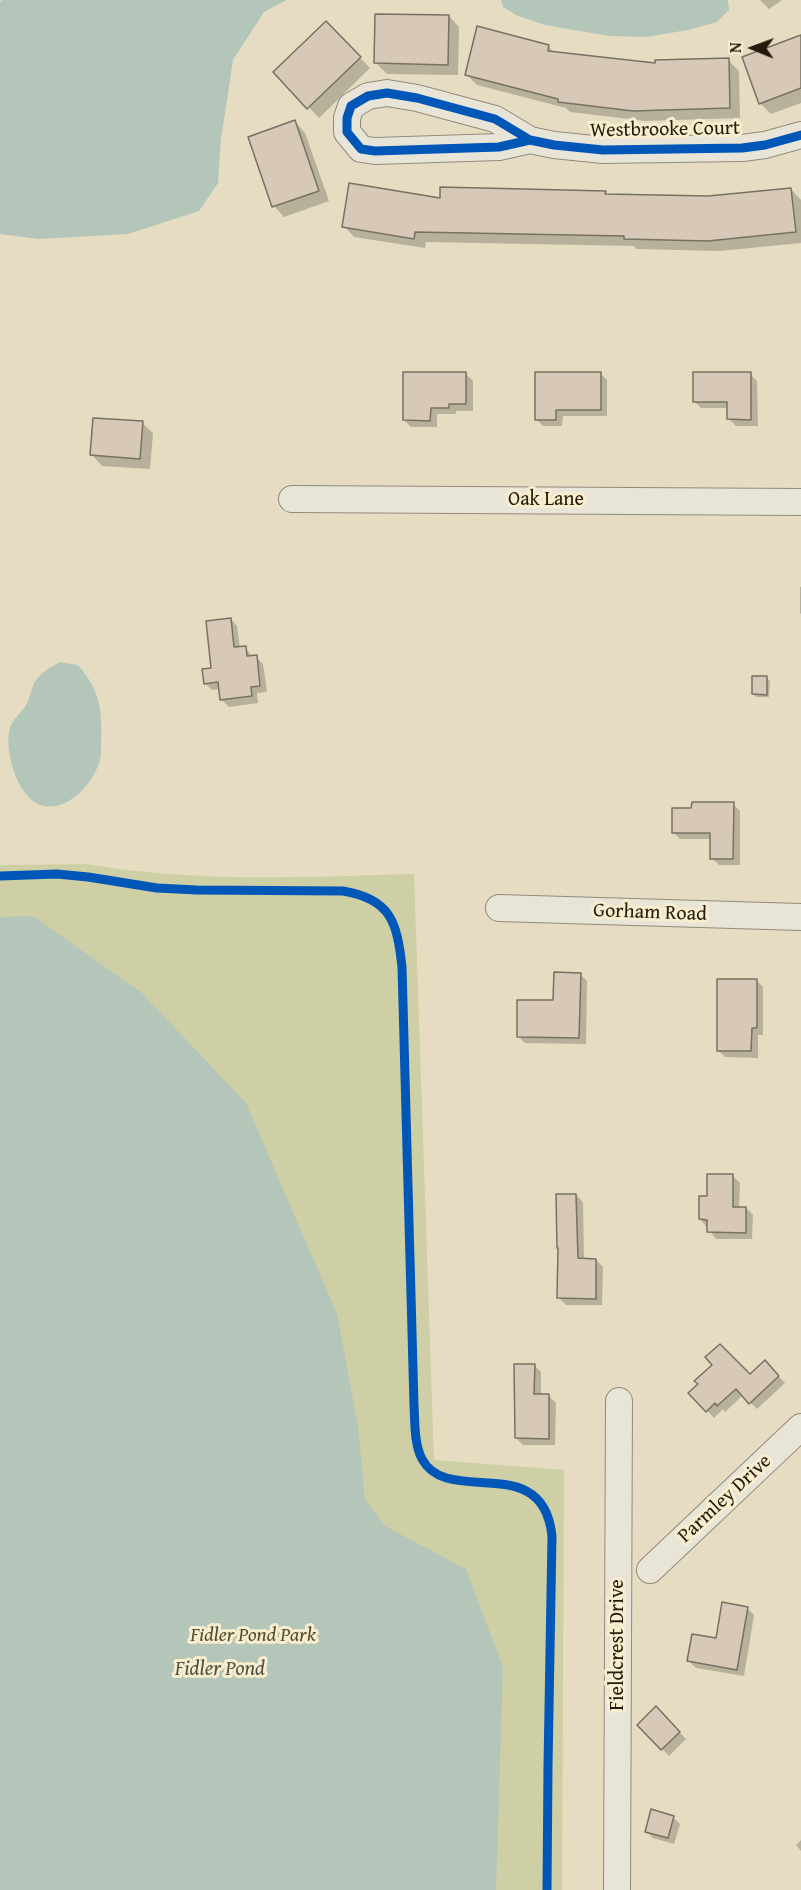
<!DOCTYPE html>
<html>
<head>
<meta charset="utf-8">
<style>
	body { margin:0 }
	#map { position:relative; width:801px; height:1890px; overflow:hidden; background:#e5dcc2; font-family:"Gentium Book Plus",serif }
	canvas { display:block }
	.north { position:absolute; left:723px; top:18px; width:60px; height:60px; -webkit-text-stroke:4px #f8edce; paint-order:stroke; rotate:271deg; font-size:16px; font-weight:700; line-height:24px; text-align:center; color:#261a0a }
	.north::after { content:''; display:block; margin:auto; width:21px; height:27px; background:#261a0a; clip-path:polygon(50% 0,100% 100%,50% 72%,0 100%) }
</style>
</head>
<body>
<div id="map">
<canvas width="801" height="1890"></canvas>
<div class="north">N</div>
</div>
<script>
const g = document.querySelector('canvas').getContext('2d');
g.lineJoin = 'round';
function fillPath(path, color) { g.fillStyle = color; g.fill(path, 'evenodd'); }
function trace(path, color, width, dash) { g.strokeStyle = color; g.lineWidth = width; g.lineCap = dash ? 'butt' : 'round'; g.setLineDash(dash || []); g.stroke(path); }
function drawText(font, color, halo, rows, align = 'center') {
  g.font = font + ' "Gentium Book Plus",serif'; g.lineWidth = 6; g.setLineDash([]); g.textBaseline = 'middle'; g.strokeStyle = halo; g.fillStyle = color; for (const [text, x, y, turn = 0] of rows) {
    g.save(); g.translate(x, y); g.rotate((+turn || 0) * Math.PI / 180); g.textAlign = isNaN(turn) ? turn : align; if (halo) g.strokeText(text, 0, 0); g.fillText(text, 0, 0); g.restore();
  }
}
fillPath(new Path2D(`
	M86,864C194,883 304,877 414,874L434,1460L564,1470L562,1890H0V865Z`), '#cecfa5');
fillPath(new Path2D(`
	M2,0H287L264,12L233,60L221,139L218,183L199,211L128,234L39,239L0,234V2Z
	M501,0H728L729,10L717,22L688,30L646,37L609,36L545,25L516,15L503,7Z
	M60,662L78,665C103,694 102,714 101,751C101,776 69,815 40,805C17,797 2,746 11,725C15,717 23,711 27,703C30,697 31,691 33,685C39,673 49,668 60,662Z
	M33,916L142,993L246,1103L337,1314L358,1426L365,1499L385,1526L466,1569L503,1667L496,1890H0V917Z`), '#b4c6ba');
fillPath(new Path2D(`
	M760,0H782L769,9Z
	M449,16L459,27L458,75L387,74L376,63Z
	M326,23L370,68L319,118L275,72Z
	M801,37V103L771,114L760,103Z
	M548,46L555,53L656,64L728,60L739,71L740,118L645,121L570,112L566,108L477,85L466,74Z
	M295,122L305,133L329,201L284,217L274,206Z
	M791,189L801,200V243L720,251L636,249L634,246L426,242L425,248L354,237L344,226L441,200L605,193L607,195L708,198Z
	M600,373L607,380V416H563L562,426H543L536,419Z
	M466,374L473,381V411H456V414H437V427H411L404,420Z
	M750,374L757,381L758,426H736L729,419V408H701L694,401Z
	M142,423L153,433L150,469L102,466L92,455Z
	M800,587H801V614L800,613Z
	M231,619L237,626L240,648H245L253,657H256L263,664L267,692L257,693L258,703L229,707L222,700L220,689L212,690L205,683L213,670Z
	M766,678L770,681L769,697H756L753,694Z
	M733,804L740,811V865H719L712,858V839H680L673,832L693,809Z
	M580,974L587,981L586,1044L525,1043L518,1036L555,1002Z
	M756,980L763,987V1035H758V1058L725,1057L718,1050Z
	M733,1176L740,1183L739,1208H746L753,1215L752,1239H716L700,1219L708,1197Z
	M576,1195L583,1202L584,1260H596L603,1267L602,1305H566L559,1298Z
	M765,1362L785,1383L757,1409L743,1395L725,1412L723,1409L714,1418L691,1393L700,1384L714,1365L750,1376Z
	M534,1365L541,1372V1396H549L556,1403L555,1445H523L516,1438Z
	M747,1608L754,1615L744,1676L696,1668L689,1661L717,1640Z
	M656,1708L686,1739L669,1756L639,1725Z
	M673,1817L680,1824L674,1844L653,1838L646,1831Z
	M801,1840V1851L796,1845Z`), '#0003');
const building = new Path2D(`
	M375,14L449,15L448,65L374,63Z
	M326,21L361,57L307,109L273,72Z
	M477,26L549,45L548,51L655,63V60L729,58L730,108L633,111L558,102V99L465,75Z
	M801,35V88L759,104L742,57Z
	M295,120L319,191L272,207L248,137Z
	M349,183L440,198V187L606,191L605,194L708,196L791,188L796,232L708,241L624,239V236L415,232L414,239L342,227Z
	M403,372H466V404H449V408H431L430,421L403,420Z
	M535,372H601V410H556V420H535Z
	M693,372H751V420L727,419V402H693Z
	M93,418L143,421L140,459L90,455Z
	M231,618L234,647L246,646L247,656L257,655L260,686L251,687L252,696L220,700L218,682L204,684L202,669L211,668L206,621Z
	M752,676H767V695L752,694Z
	M692,802H734L733,859H710V833H672V808H691Z
	M554,972L581,973L579,1038L517,1037V1000H553Z
	M717,979H757V1028H752L751,1051H717Z
	M707,1174H733V1207H746V1233L707,1232V1220L699,1219V1196H707Z
	M556,1194H576L578,1258L596,1259V1299L557,1298L558,1248H557Z
	M720,1344L750,1374L765,1360L779,1376L749,1404L736,1389L717,1406L715,1403L706,1412L688,1393L698,1384L694,1381L712,1365L705,1357Z
	M514,1364H535L534,1394H549V1439L515,1438Z
	M722,1602L748,1607L737,1670L687,1661L692,1634L716,1638Z
	M656,1706L680,1732L661,1750L637,1725Z
	M651,1809L674,1816L668,1838L645,1832Z`);
fillPath(building, '#d7c8b7');
trace(building, '#777162', 1.5);
const minor = new Path2D(`
	M530,140L499,147L375,151L361,149L347,132V118L351,106L368,96L387,93L417,98L495,119L530,140L554,145L603,150L742,148L765,145L801,135
	M292,499L801,502
	M499,908L801,917
	M650,1570L801,1427
	M617,1890L619,1401`);
trace(minor, '#928b7a', 28);
trace(minor, '#e9e4d8', 26);
trace(new Path2D(`
	M530,140L499,147L375,151L361,149L347,132V118L351,106L368,96L387,93L417,98L495,119L530,140L554,145L603,150L742,148L765,145L801,135
	M0,876L57,874L88,877L157,888L197,890L343,891C391,899 397,922 402,967L414,1405C415,1422 414,1444 422,1459C448,1508 543,1449 552,1536L548,1766L547,1890`), '#0057b8', 9);
drawText('20px', '#261a0a', '#f8edce', [
	["Westbrooke Court",665,130,-1],
	["Oak Lane",546,500],
	["Gorham Road",650,913,2],
	["Parmley Drive",725,1499,-43],
	["Fieldcrest Drive",618,1645,-90]
]);
drawText('italic 20px', '#534d31', '#f8edce', [
	["Fidler Pond Park",253,1636]
]);
drawText('italic 21px', '#505346', '#f8edce', [
	["Fidler Pond",220,1670]
]);
</script>
</body>
</html>
